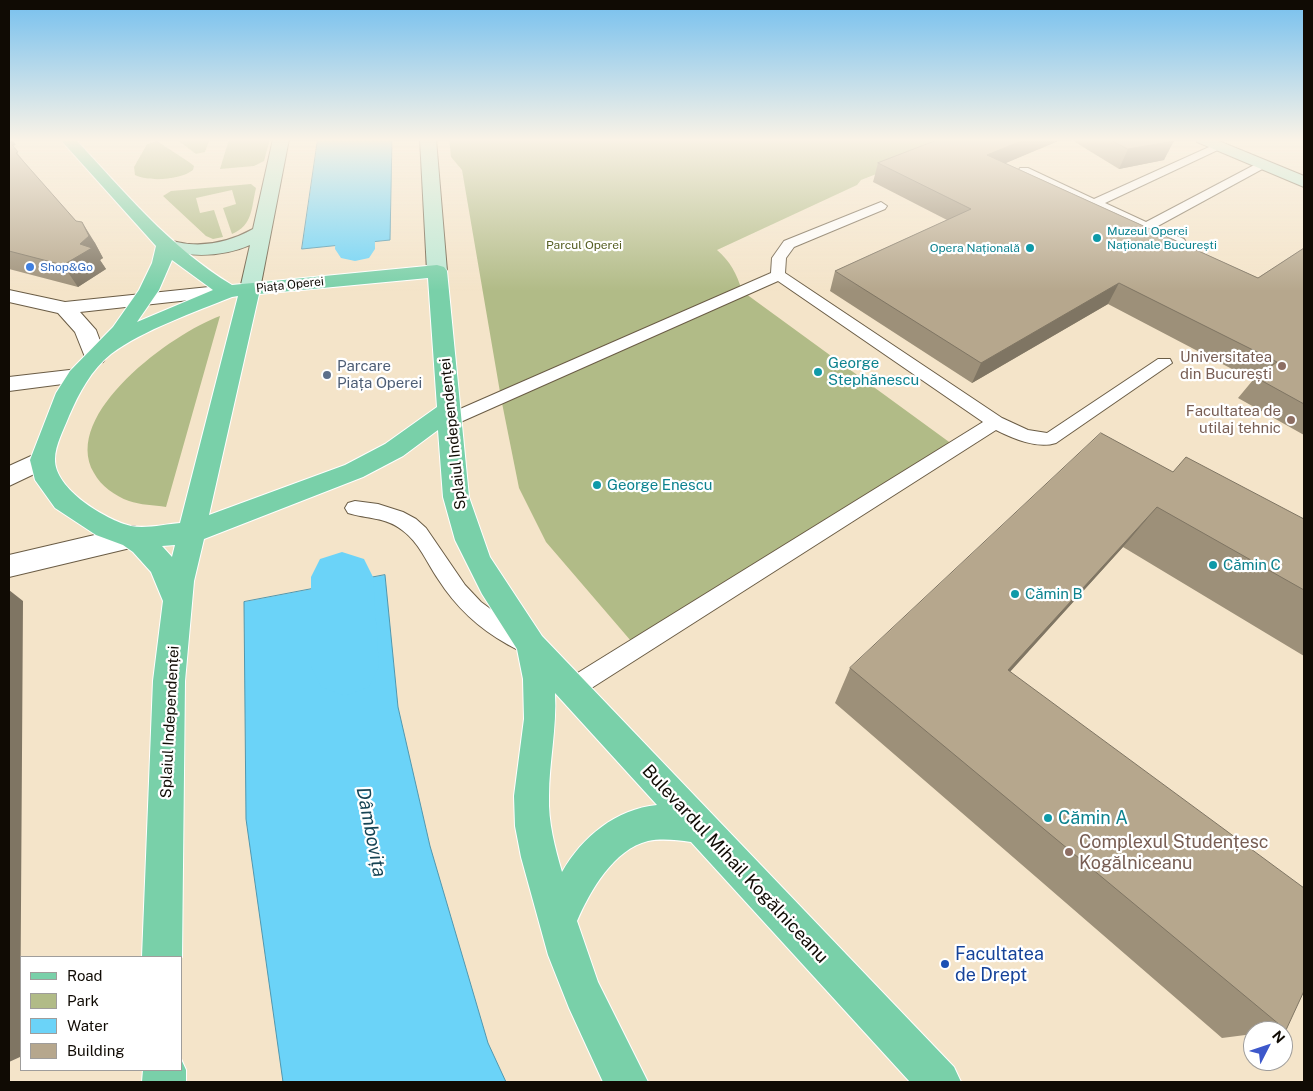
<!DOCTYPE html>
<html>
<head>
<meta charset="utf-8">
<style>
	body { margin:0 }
	#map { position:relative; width:1313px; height:1091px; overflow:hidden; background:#f4e4c9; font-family:"Public Sans",sans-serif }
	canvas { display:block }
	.frame { position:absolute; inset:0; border:10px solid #100b04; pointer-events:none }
	.legend { position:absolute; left:20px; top:956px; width:162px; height:115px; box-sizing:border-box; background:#fff; border:1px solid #9f9d9b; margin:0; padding:6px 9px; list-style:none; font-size:15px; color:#100b04 }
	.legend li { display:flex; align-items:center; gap:10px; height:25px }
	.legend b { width:25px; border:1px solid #9f9d9b }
	.north { position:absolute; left:1243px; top:1021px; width:50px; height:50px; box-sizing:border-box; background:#fff; border:1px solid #9f9d9b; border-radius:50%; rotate:49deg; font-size:14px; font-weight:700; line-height:20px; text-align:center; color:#100b04 }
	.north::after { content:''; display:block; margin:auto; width:18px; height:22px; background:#3d58cb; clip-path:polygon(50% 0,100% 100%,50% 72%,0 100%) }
</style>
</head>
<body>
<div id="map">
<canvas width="1313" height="1091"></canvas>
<div class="frame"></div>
<ul class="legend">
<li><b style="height:6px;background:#79d0a9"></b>Road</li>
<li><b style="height:14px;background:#b1bb87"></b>Park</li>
<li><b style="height:14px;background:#6bd3f8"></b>Water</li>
<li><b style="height:14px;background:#b6a78d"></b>Building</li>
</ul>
<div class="north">N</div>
</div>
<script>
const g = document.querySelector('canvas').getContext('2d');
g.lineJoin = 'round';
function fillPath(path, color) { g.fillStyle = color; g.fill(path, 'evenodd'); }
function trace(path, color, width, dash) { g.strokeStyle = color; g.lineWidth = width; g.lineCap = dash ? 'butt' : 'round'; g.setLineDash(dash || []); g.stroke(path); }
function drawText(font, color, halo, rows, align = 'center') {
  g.font = font + ' "Public Sans",sans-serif'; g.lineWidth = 4.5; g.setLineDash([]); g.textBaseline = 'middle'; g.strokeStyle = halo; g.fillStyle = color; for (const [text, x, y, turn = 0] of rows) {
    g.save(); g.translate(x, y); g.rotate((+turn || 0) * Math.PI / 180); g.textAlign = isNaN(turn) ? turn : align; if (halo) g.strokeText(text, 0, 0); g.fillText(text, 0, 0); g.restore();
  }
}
fillPath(new Path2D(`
	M176,139H210L205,152L196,154Z
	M229,139H270L264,161L254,166L220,169Z
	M449,139H966L861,180L857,185L717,250C730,261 737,274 742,291L956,447L637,648L546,542L519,488L501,398L462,170L451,157Z
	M157,141L189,162L194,166L193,170C181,180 148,182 135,175L134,167L147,144Z
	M251,184L256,188C251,209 253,225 232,234L223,208L236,204L232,190L196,198L200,213L214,210L223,237L213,239L206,236L163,196L171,191Z
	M220,316L166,507C154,505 140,505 129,501C115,496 101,486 94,473C60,414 173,333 220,316Z`), '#b1bb87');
const water = new Path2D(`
	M318,139H392L390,240L302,249Z
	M385,575L398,707L430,846L488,1043L506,1082H283L246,819L244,602Z`);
fillPath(water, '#6bd3f8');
trace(water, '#5097af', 1);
fillPath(new Path2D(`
	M340,139H374L375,249L369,258L355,261L341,258L335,249Z
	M342,552L364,559L373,577L379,666L369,687L345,696L321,687L311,666V577L320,559Z`), '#6bd3f8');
const service = new Path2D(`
	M1218,143L1224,146L1222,148L1105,203L1146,222L1258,163H1266V167L1156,227L1184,239L1186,242L1184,245L1179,246L1018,171L1020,168H1028L1094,199Z
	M881,202L887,206L885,209L794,247L786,258L785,273L1002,418L1028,430L1047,433L1158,359H1170L1172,363L1056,443C1037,449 1014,439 996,430L579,696L571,700L563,696L559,689L563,682L983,422L778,281L456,424H444L441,420L444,416L771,273L772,258L784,241Z
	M355,501L378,504L403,512L416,519L426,528L465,585L481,602L508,622L539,638L542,645L539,652C527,656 518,650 507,644C478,628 456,607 438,579C427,563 419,542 402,530C386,517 367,519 348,513L345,508L348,503Z`);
const minor = new Path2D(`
	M78,369L86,371L89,376L86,381L9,391V377Z
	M42,451L51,454L54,460L51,466L9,486V466Z
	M133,526L143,529L147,537L143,545L9,577V555Z`);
const tertiary = new Path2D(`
	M228,285L235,287L238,291L235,295L80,312L96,330L106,357L103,362L95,364L87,362L75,332L58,313L9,302V290L65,302Z`);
const secondary = new Path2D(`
	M273,139H289L260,289L257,293H243L240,289L250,245C220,258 190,257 158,249L156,245L158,241C169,239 179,243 189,244C212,246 233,240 253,229Z
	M420,139H436L447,271L444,275H430L427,271Z
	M1195,139H1214L1304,176V187L1197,142Z`);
const primary = new Path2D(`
	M60,139H75C124,191 169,247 232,285L437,265L444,267L447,271L469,497L490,557L542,636L954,1067L961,1082H910L691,842C677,840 662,838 648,841C614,849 590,891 577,921L598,982L648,1082H603L569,1008L548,955L521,857L515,826L514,796L524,719L523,679L517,649L482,594L455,540L443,497L438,430L403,456L363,477L204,539L194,581L185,681L182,957H142L153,681L163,601L151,572L133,552L123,545L96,535L55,508L35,480L30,460L56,393L70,371L113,327L139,290L152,263L156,246ZM172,260L213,290L137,322L159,290ZM428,278L437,407L385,444L345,465L209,515L259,294ZM238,296L180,523C166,524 146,529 131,526C106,520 54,489 55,459C55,445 64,429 69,416C79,393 91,370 111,354C143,330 195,312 232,297ZM175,545L172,557L162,546ZM555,693L657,805C616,809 582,837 562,872C555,848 548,822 549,796C549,762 557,728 555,693Z
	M181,1059L186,1070V1082H142L143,1070H181Z`);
trace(service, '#6a5c45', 2);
trace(minor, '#6a5c45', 2);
trace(tertiary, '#6a5c45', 2);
trace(secondary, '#6a5c45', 2);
trace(primary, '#fff', 2);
fillPath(service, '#fff');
fillPath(minor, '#fff');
fillPath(tertiary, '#fff');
fillPath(secondary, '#bce8d4');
fillPath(primary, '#79d0a9');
fillPath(new Path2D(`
	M9,139L16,145L12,146L25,163L95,243L103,258L100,260L106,269L78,287L9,269Z
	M940,139H1063L1005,163L1258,278L1304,248V435L1238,398L1253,380L1108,304L972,383L830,291L835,271L947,220L873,182L878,163Z
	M1070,139H1170L1164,160L1119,169Z
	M1173,472L1304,519V656L1123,547L1010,671L1286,1030L1276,1031H1253V1034L1222,1038L835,703L850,668Z`), '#9d9079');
fillPath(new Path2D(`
	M9,139H12L16,145L11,146L9,143Z
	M1026,139H1063L980,174L987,155Z
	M1174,141L1164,160L1119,169L1128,149Z
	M82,222L95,243L103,258L100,260L106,269L78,287L63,265L80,244Z
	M1119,283L1108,304L972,383L981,363Z
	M1157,507L1123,547L981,704L1008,670Z
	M9,590L23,601L20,1057L9,1062Z`), '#7f7563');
const building = new Path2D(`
	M940,139H1026L987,155L1258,278L1304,248V404L1255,377L1277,362L1119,283L981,363L835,271L971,209L878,163Z
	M1109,139H1170L1174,141L1128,149Z
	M9,141L18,152L16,153L76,221L82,222L89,236L80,244L92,248L63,265L9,251Z
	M1101,433L1173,472L1186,457L1304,519V590L1157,507L1008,670L1304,888V991L1286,1030L850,668Z`);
fillPath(building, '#b6a78d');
trace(building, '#7f7563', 1);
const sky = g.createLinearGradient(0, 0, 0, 291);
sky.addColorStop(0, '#76c0ee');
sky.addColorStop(0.48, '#faf3e7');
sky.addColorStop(1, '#faf3e700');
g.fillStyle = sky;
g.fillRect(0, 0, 1313, 291);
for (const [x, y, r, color] of [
	[1097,238,5,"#0f9aa8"],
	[1030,248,5,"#0f9aa8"],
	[30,267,5,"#3f7fe0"],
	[1282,366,5,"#8d6e63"],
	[818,372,5,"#0f9aa8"],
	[327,375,5,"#5c6f8a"],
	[1291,420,5,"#8d6e63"],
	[597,485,5,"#0f9aa8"],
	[1213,565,5,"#0f9aa8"],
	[1015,594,5,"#0f9aa8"],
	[1048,818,5,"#0f9aa8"],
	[1069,852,5,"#8d6e63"],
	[945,964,5,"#1a4fb4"]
]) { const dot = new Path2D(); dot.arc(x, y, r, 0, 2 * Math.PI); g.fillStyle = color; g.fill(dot); trace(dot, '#fff', 2); }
drawText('12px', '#0d838f', '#fff', [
	["Muzeul Operei",1107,231],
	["Naționale București",1107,245],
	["Opera Națională",1020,248,"right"]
], 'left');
drawText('12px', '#555e22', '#fff', [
	["Parcul Operei",584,245]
]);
drawText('12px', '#366cbe', '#fff', [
	["Shop&Go",40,267]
], 'left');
drawText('12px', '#100b04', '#fff', [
	["Piața Operei",290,285,-6]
]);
drawText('15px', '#785e54', '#fff', [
	["Universitatea",1272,357],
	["din București",1272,374],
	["Facultatea de",1281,411],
	["utilaj tehnic",1281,428]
], 'right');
drawText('15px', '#0d838f', '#fff', [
	["George",828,363],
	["Stephănescu",828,380],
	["George Enescu",607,485],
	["Cămin C",1223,565],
	["Cămin B",1025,594]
], 'left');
drawText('15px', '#4e5e75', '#fff', [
	["Parcare",337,366],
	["Piața Operei",337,383]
], 'left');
drawText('15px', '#100b04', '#fff', [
	["Splaiul Independenței",453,434,-96],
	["Splaiul Independenței",170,722,-87]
]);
drawText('18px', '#0d838f', '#fff', [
	["Cămin A",1058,818]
], 'left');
drawText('18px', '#785e54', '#fff', [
	["Complexul Studențesc",1079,842],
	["Kogălniceanu",1079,863]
], 'left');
drawText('18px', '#100b04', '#fff', [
	["Bulevardul Mihail Kogălniceanu",735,864,47]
]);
drawText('18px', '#164399', '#fff', [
	["Facultatea",955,954],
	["de Drept",955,975]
], 'left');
drawText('italic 19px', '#164454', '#fff', [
	["Dâmbovița",371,832,79]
]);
</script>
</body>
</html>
